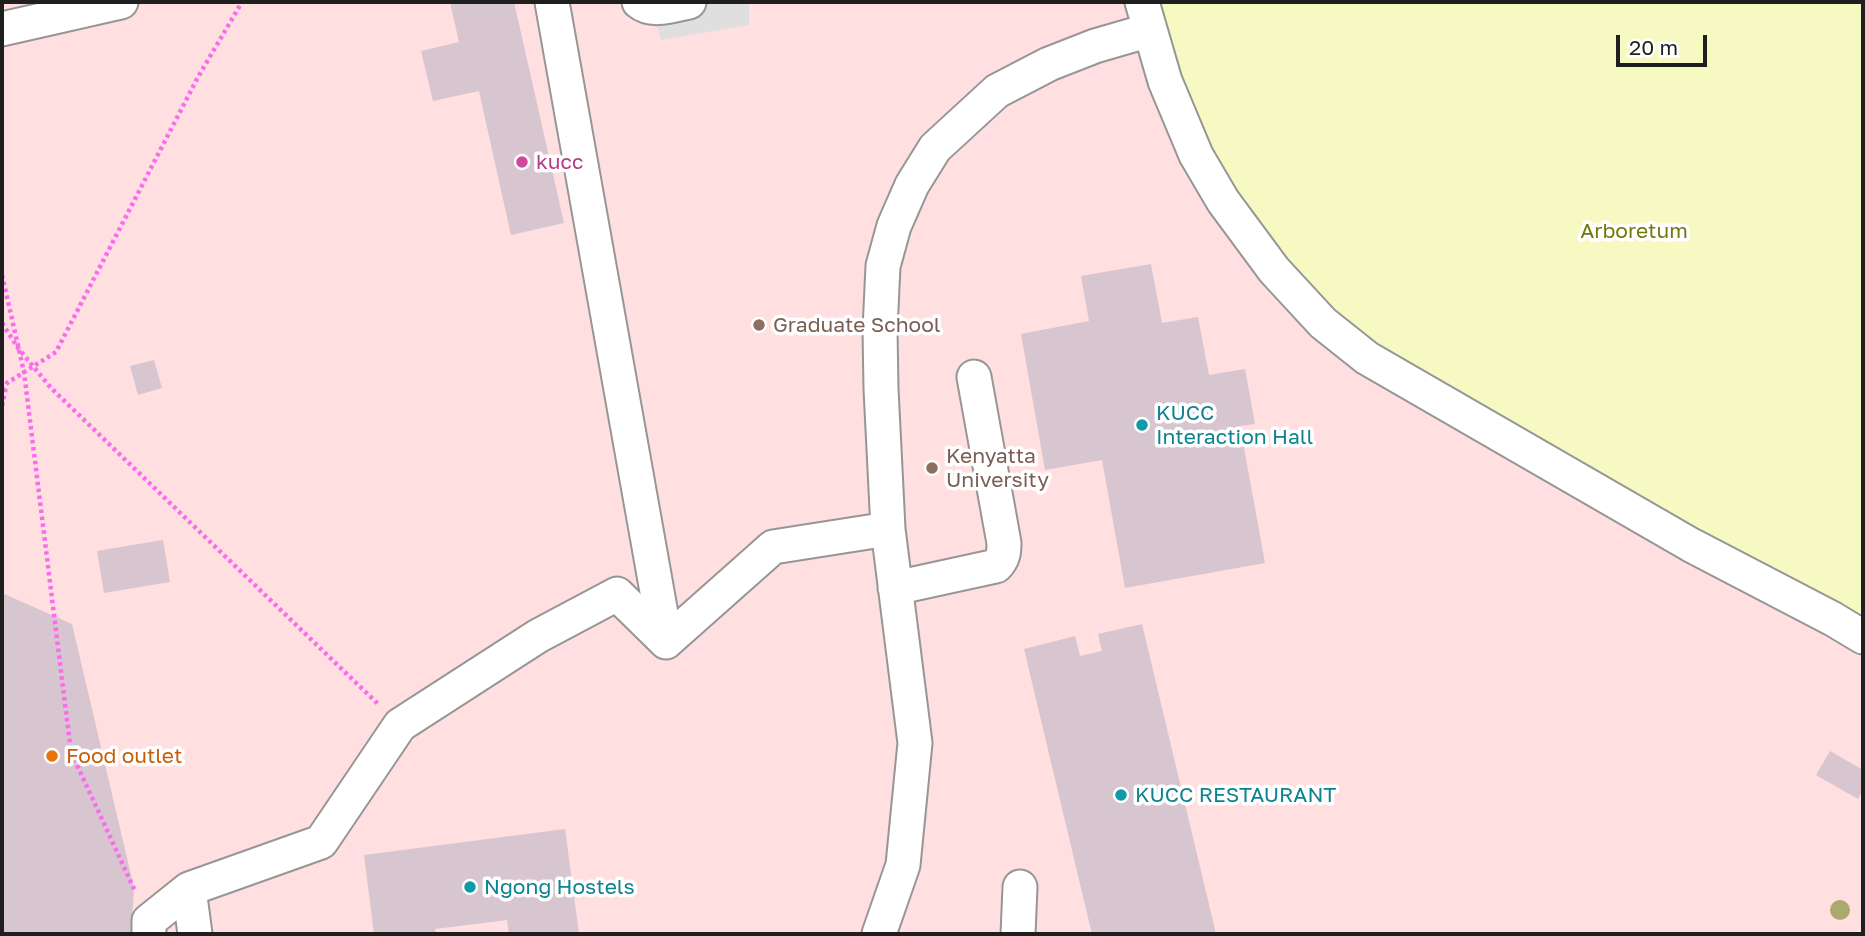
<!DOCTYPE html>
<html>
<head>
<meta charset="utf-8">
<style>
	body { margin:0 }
	#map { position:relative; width:1865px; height:936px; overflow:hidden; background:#f0e5e9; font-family:"Golos Text",sans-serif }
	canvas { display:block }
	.frame { position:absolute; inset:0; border:4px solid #1f1f1f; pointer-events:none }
	.scale { position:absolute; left:1616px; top:35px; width:91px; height:32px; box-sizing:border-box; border:4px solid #1f1f1f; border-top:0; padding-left:9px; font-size:21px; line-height:24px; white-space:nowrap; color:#1f1f1f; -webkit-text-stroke:5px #fff; paint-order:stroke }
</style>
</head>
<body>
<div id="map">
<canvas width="1865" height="936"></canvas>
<div class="frame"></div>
<div class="scale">20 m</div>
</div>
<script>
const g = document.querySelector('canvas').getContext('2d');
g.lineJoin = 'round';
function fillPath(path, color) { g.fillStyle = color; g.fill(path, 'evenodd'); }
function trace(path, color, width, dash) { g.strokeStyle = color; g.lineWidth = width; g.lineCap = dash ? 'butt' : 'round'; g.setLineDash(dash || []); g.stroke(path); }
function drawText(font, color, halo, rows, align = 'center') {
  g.font = font + ' "Golos Text",sans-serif'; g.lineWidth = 7; g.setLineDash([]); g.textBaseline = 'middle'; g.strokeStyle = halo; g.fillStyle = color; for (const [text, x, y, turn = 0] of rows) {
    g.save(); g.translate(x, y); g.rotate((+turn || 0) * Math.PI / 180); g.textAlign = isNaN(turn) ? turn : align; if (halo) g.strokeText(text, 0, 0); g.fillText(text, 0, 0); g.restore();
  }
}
fillPath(new Path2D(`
	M2,2H1863V934H2Z`), '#ffdfdf');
fillPath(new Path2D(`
	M1134,2H1863V635L1343,324L1208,162Z`), '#f6fac2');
fillPath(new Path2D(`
	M633,2H749V25L661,40L655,18Z`), '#dfdfdf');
fillPath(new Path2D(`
	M450,2H514L564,223L511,235L479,91L433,101L421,51L459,42Z
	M1151,264L1162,323L1198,317L1209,375L1245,369L1255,424L1240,426L1265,563L1125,588L1102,460L1045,470L1021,334L1089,321L1081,276Z
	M154,360L162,388L138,395L130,366Z
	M163,540L170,582L104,593L97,551Z
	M2,593L72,624L134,888L131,934H2Z
	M1142,624L1216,934H1092L1024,649L1075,636L1080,656L1102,651L1098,634Z
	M1830,751L1863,770V790L1858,799L1816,775Z
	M565,829L579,934H509L507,920L435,929L436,934H374L364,855Z`), '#d7c5cf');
const minor = new Path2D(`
	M552,2L666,642
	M639,2C652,13 673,5 689,2
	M1142,2L1165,81L1196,155L1223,201L1274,270L1323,323L1367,358L1691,545L1833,619L1863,637
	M2,29L121,2
	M895,588L996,566C1003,559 1004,553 1004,543L974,377
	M666,642L773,547L888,529
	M189,889L195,934
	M149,934V921L189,889L321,842L400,725L538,636L617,594L666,642
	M879,934L903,865L915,743L888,529L881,389L880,330L883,266L894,226L912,185L935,148L997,91L1049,64L1095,46L1150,30
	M1018,934L1020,887`);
trace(minor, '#969696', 37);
trace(new Path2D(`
	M2,275L24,372L71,752L135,891
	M2,323L18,348L51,388L379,705
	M2,390L7,383L56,352L198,77L242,2
	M2,406L6,387`), '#fb6bee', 4.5, [3.5, 3.5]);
trace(minor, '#fff', 33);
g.fillStyle = '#abaa6e';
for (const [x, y] of [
	[1840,910]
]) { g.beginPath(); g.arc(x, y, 10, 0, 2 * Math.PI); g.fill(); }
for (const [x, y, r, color] of [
	[522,162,7,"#d1479c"],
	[759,325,7,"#8d6e63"],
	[1142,425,7,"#0f9aa8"],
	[932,468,7,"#8d6e63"],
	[52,756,7,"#e8710a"],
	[1121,795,7,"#0f9aa8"],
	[470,887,7,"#0f9aa8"]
]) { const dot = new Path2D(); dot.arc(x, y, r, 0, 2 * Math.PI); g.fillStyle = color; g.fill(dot); trace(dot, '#fff', 2.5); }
drawText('21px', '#b23c85', '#fff', [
	["kucc",536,162]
], 'left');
drawText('21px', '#727a0a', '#fff', [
	["Arboretum",1634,231]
]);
drawText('21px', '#785e54', '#fff', [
	["Graduate School",773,325],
	["Kenyatta",946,456],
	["University",946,480]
], 'left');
drawText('21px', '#0d838f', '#fff', [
	["KUCC",1156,413],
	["Interaction Hall",1156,437],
	["KUCC RESTAURANT",1135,795],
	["Ngong Hostels",484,887]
], 'left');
drawText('21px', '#c56008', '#fff', [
	["Food outlet",66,756]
], 'left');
</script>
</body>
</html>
